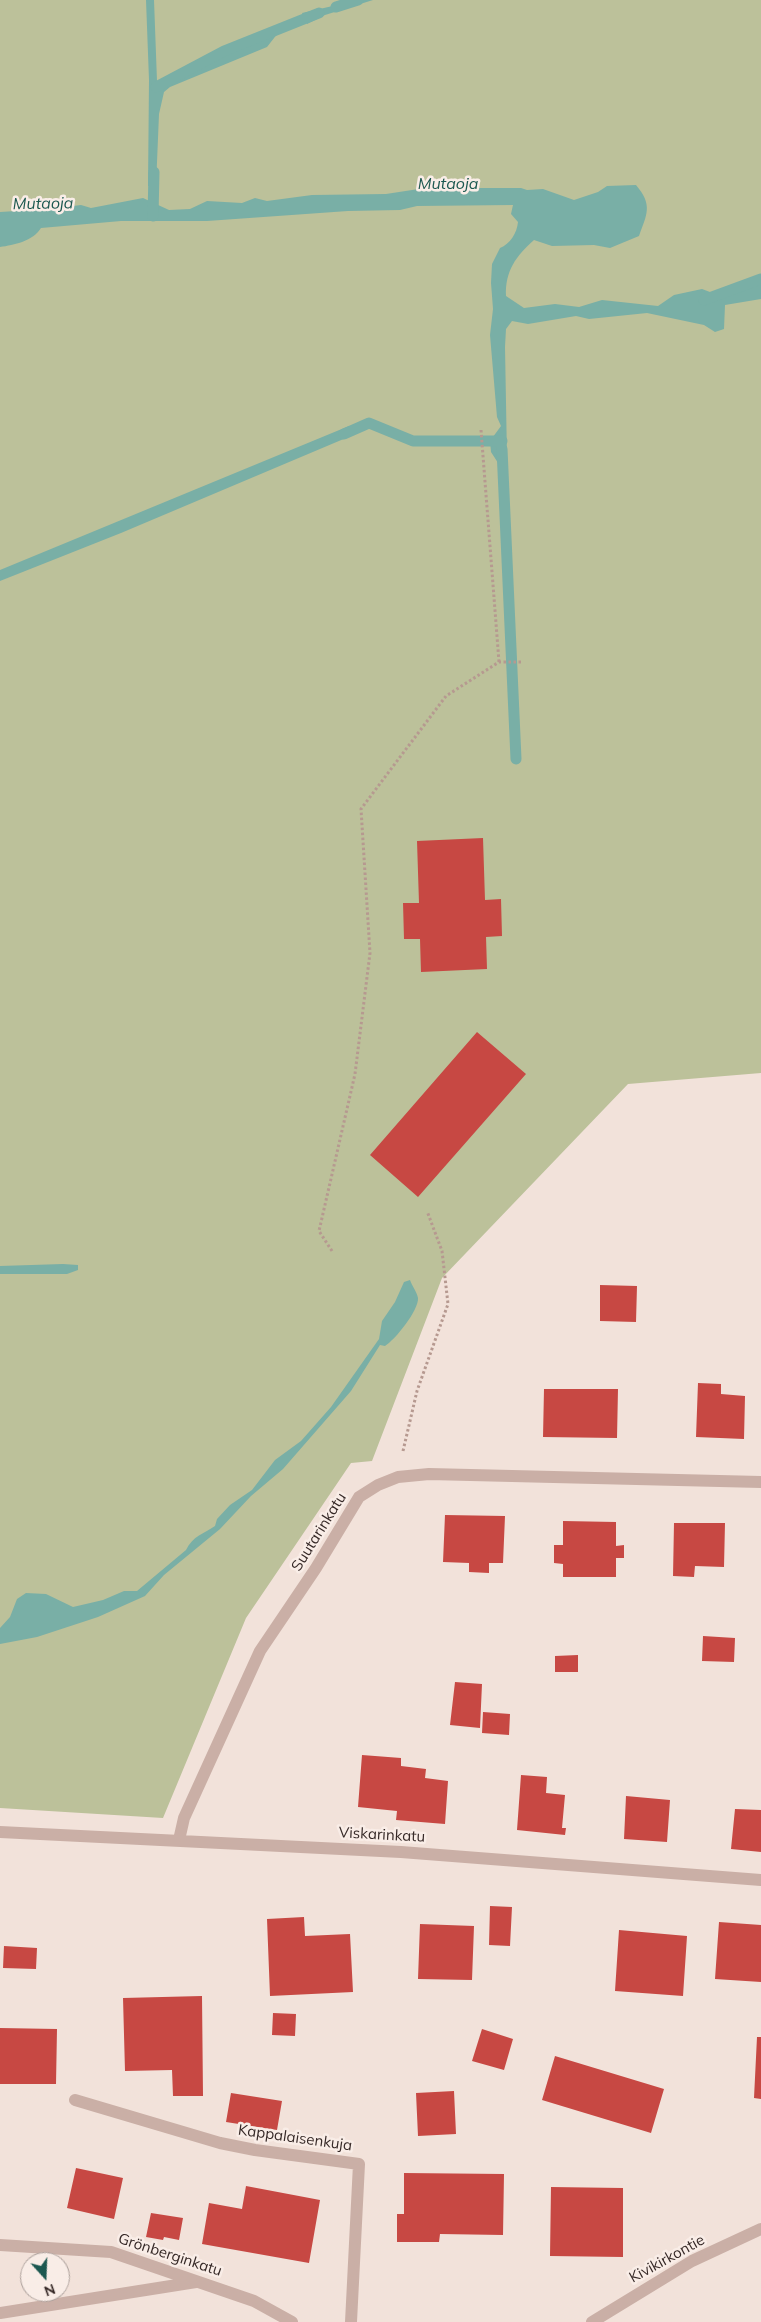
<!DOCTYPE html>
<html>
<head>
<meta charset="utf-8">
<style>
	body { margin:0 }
	#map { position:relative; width:761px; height:2322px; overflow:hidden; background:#f2e2da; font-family:Mulish,sans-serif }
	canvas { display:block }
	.north { position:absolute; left:20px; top:2252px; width:50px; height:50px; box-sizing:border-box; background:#f9ede7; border:1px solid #ab9f9a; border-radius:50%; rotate:160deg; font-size:14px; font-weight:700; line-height:20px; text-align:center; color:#362927 }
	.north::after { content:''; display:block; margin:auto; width:18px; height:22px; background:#1c5850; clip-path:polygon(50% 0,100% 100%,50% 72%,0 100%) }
</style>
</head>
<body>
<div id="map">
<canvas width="761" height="2322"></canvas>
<div class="north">N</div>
</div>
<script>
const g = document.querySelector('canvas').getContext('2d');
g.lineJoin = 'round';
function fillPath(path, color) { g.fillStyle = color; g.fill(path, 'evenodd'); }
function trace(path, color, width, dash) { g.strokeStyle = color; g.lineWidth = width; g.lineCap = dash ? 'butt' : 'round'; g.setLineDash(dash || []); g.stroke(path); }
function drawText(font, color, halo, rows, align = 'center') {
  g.font = font + ' Mulish,sans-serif'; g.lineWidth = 5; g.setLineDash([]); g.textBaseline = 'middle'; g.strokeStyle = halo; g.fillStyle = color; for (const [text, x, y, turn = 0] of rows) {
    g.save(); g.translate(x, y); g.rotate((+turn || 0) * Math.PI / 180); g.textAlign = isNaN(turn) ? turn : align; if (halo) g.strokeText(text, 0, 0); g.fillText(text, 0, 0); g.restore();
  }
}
fillPath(new Path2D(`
	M0,0H761V1073L628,1084L442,1278L372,1461L351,1463L246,1618L163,1818L0,1808Z`), '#bcc19a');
fillPath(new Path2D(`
	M146,0H154L157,81L164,82L224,51L278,33L267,47L170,87L164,92L159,114L156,186H148L149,80Z
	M359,0H373L325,15L307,24L302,13Z
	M636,185C653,205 647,214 639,236L610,248L594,245L552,246L534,240C516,256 505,271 506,296L524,308L555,304L579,307L602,300L658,306L674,295L702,289L718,295L761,279V299L725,305L724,329L715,332L704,325L647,313L589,319L576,316L528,324L512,321L506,329L505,347L507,458L500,466L491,452L490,441L501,426L497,417L490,335L493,309L491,283L492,264L500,248C510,244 517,233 518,222L511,214L513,205L417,206L400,210L348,211L207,221H121L41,228C33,241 14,245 0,247V212L49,209L81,205L91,208L143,198L169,210L190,209L207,201L242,203L255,198L267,201L312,195L386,194L425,188H521L527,190L543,189L574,200L598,192L607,186Z
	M349,426L357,428L346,438L121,533L0,581V570Z
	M63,1264L78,1265V1270L67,1274H0V1266Z
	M410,1280C412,1286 417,1292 418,1298C419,1310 395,1340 385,1346L380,1345L351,1391L283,1469L251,1496L220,1529L164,1575L145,1596L98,1617L37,1637L0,1644V1628L10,1617L17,1599L26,1593L46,1594L73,1607L103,1600L124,1591H137L186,1550C193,1536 203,1534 215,1526L217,1519L230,1505L252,1490L275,1460L301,1441L331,1407L379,1339L382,1321L395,1302L404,1282Z`), '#79afa6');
trace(new Path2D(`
	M336,7L358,0
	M156,87L224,51L319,13
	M153,216L154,172
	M704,300L761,279
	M344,434L369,423L413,441H502
	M502,449L516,759`), '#79afa6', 11);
fillPath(new Path2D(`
	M483,838L485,900L501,899L502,936L486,937L487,969L421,972L420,939H404L403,903H419L417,841Z
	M477,1032L526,1074L418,1197L370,1155Z
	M600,1285L637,1286L636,1322L600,1321Z
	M698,1383L721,1384V1394L745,1396L744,1439L696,1437Z
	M544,1389H618L617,1438L543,1437Z
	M445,1515L505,1516L503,1563H489V1573L469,1572V1563L443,1562Z
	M563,1521L616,1522V1546L624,1545V1558H616V1577H563V1564L554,1563V1545H563Z
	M674,1523H725L724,1567L695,1566L694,1577L673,1576Z
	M703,1636L735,1638L734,1662L702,1661Z
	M578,1655V1672H555V1656Z
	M455,1682L482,1684L480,1728L450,1725Z
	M483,1712L510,1714L509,1735L482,1733Z
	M362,1755L401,1758V1766L426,1769L425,1778L448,1781L445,1824L396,1820L397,1811L358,1807Z
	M521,1775L547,1777L546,1793L565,1795L562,1828H566L565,1835L517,1830Z
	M626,1796L670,1800L667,1842L624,1839Z
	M735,1809L761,1810V1852L731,1849Z
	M490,1906L512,1907L510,1946L489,1945Z
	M304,1917L305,1936L350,1934L353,1992L270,1996L267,1919Z
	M719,1922L761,1925V1982L715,1979Z
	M420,1924L474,1926L472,1980L418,1979Z
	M619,1930L687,1936L683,1996L615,1991Z
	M4,1946L37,1948L36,1969L3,1968Z
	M202,1996L203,2096H173L172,2070L125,2071L123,1998Z
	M273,2013L296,2014L295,2036L272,2035Z
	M0,2028L57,2029L56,2084H0Z
	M482,2029L513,2039L504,2070L472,2061Z
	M757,2037H761V2099L754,2098Z
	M555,2056L664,2089L651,2133L542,2100Z
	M454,2091L456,2134L418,2136L416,2093Z
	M231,2093L282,2101L277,2130L226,2122Z
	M76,2168L123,2178L114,2219L67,2208Z
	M404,2173L504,2174L503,2235L440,2234L439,2242H397V2214H404Z
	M246,2186L320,2200L309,2263L202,2244L209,2203L242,2209Z
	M551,2187L623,2188V2257L550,2256Z
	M151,2213L183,2218L179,2240L164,2237L163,2240L146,2237Z`), '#c74843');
trace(new Path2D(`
	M481,430L499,662
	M332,1251L319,1231L355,1074L370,953L361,809L446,696L499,662H522
	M403,1451L417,1391L448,1304L442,1251L427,1211`), '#b69990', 3, [2.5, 2.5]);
trace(new Path2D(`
	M0,1832L401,1852L761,1880
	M179,1840L184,1818L260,1651L316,1568L359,1497L378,1485L398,1477L429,1474L761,1482
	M75,2100L220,2143L255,2150L359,2164L351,2322
	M0,2245L111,2252L254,2301L292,2322
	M0,2313L196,2282
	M592,2322L692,2261L761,2229`), '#caafa6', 12);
drawText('15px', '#362927', '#f9ede7', [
	["Suutarinkatu",319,1532,-58],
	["Viskarinkatu",382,1835,3],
	["Kappalaisenkuja",295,2138,8],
	["Grönberginkatu",170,2255,18],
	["Kivikirkontie",667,2259,-29]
]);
drawText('italic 16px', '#1c5850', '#f9ede7', [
	["Mutaoja",448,184],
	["Mutaoja",43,204,-1]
]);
</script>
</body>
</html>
